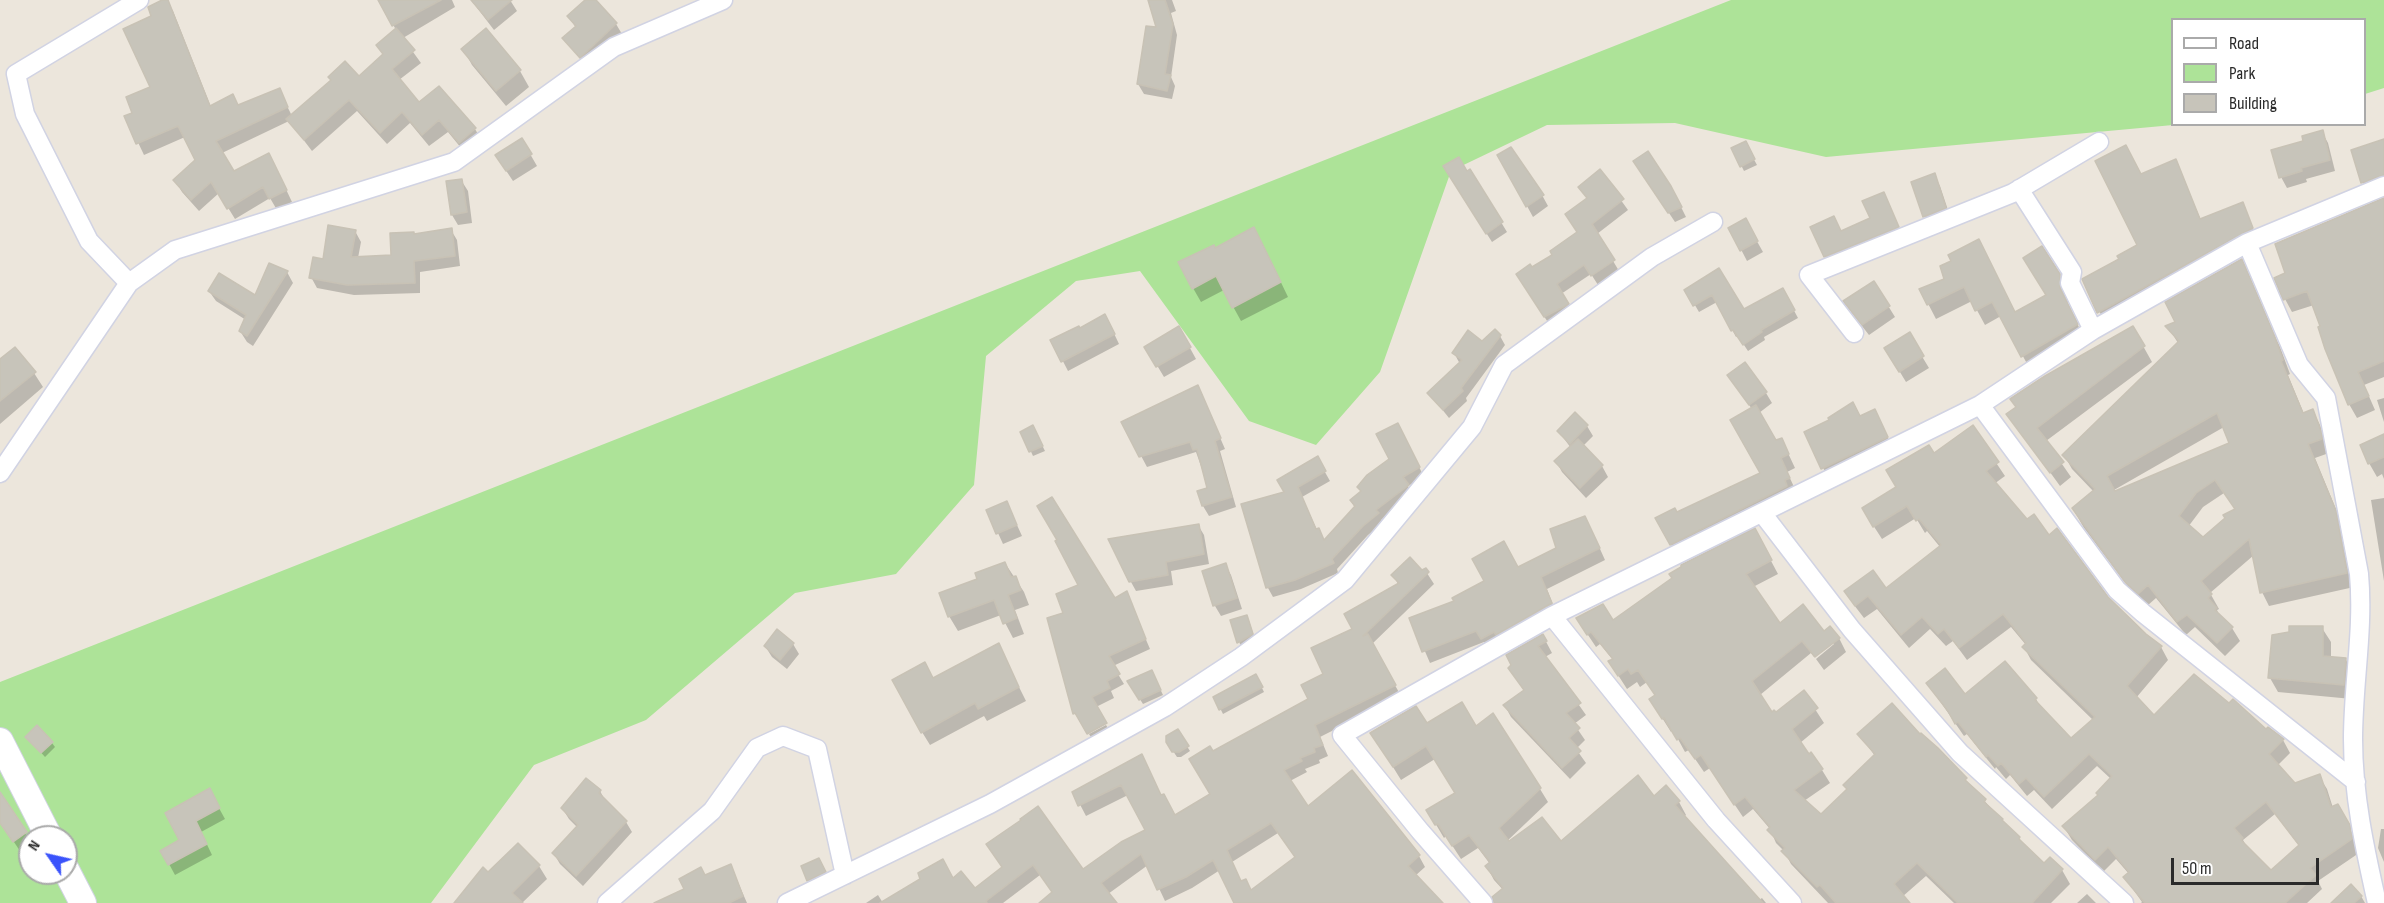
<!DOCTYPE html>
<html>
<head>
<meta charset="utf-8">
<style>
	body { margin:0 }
	#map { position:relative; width:2384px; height:903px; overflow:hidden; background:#ece6dc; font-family:"Sofia Sans Condensed",sans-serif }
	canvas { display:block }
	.legend { position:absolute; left:2171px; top:18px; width:195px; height:108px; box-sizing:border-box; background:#fff; border:2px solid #aaa; margin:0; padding:8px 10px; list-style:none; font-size:18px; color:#2a2a2a }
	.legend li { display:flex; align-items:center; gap:12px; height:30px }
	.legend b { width:30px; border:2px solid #aaa }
	.north { position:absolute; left:18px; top:825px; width:60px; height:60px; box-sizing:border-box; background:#fff; border:2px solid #aaa; border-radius:50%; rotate:304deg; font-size:16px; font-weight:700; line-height:24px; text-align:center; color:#2a2a2a }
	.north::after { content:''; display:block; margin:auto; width:21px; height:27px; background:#3a53fb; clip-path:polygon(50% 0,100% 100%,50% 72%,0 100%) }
	.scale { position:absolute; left:2171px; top:858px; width:148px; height:27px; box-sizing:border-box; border:3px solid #2a2a2a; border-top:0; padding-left:8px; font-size:18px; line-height:21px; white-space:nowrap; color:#2a2a2a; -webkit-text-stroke:4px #fff; paint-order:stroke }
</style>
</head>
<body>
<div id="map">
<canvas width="2384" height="903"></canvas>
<ul class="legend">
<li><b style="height:8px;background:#fff"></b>Road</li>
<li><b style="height:16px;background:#ade398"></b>Park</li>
<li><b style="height:16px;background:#c7c4ba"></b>Building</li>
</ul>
<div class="north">N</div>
<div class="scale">50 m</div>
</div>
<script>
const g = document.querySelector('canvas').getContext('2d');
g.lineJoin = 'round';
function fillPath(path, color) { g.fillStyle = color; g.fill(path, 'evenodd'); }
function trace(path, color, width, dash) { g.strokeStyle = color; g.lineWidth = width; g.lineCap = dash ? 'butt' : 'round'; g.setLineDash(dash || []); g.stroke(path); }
fillPath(new Path2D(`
	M1731,0H2384V88L2365,94L2364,20H2172L2173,125L1826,157L1675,123L1547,125L1451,171L1380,372L1316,445L1249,421L1140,271L1076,281L986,356L974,485L896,574L795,593L646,720L534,765L431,903H0V682ZM30,837H66V873H30Z`), '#ade398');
fillPath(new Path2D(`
	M167,0L173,11L211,107L238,106L279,90L292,116L358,78L384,56L378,46L396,30L380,0H452L455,7L403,38L421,63L399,80L419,104L438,88L475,129L482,141L466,154L448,132L429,146L410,123L387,144L357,111L312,151L289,121L222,153L234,173L275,166L292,202L277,210L270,198L235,219L219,193L199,211L182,192L175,180L196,161L185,137L144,155L126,117L134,114L152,88L153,16Z
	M471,0H510L517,11L494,30Z
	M587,0H594L616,24L622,34L586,66L564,38L576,28L569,17Z
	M1149,0H1172L1176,11L1171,13L1177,35L1171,77L1175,86L1172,99L1144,94L1138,84L1158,29Z
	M486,30L520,71L529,87L506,106L472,65L463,49Z
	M2322,132L2328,143L2335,171L2306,179L2307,182L2287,188L2281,177L2305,142Z
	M522,140L537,166L513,181L503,166Z
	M1745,143L1757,165L1744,171L1733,149Z
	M2384,147V191L2370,196L2363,183L2353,151Z
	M1499,155L1542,195L1548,206L1533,217Z
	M2175,161L2201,220L2242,204L2259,242L2106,325L2084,280L2121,260L2139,245L2141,175Z
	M1470,171L1507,232L1492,242L1450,176Z
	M1600,171L1628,210L1597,234L1619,271L1598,285L1591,274L1561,294L1573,314L1551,327L1523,284L1531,269L1554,256L1579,233L1588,200L1580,187Z
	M1641,171L1676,197L1686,217L1675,222Z
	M1934,175L1940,186L1951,219L1931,227L1925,216Z
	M461,180L468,191L472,223L458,225L452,215Z
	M2384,200V377L2364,385L2375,410L2357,418L2349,404L2314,305L2292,312L2285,299L2287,274Z
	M1889,204L1903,237L1831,266L1825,256L1841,233L1872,219Z
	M1745,220L1763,252L1747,261L1730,228Z
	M451,230L457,240L460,266L420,272V293L354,295L317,288L311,277L324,261L355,231L361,242L358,258L392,257L414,235Z
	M1262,243L1288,297L1241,321L1224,290L1201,302L1193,288L1215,250Z
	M2241,261L2280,347L2290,374L2288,375L2304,414L2313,411L2320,425L2329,453L2315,458L2343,526L2354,587L2269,606L2262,592L2254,555L2210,593L2219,609L2217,610L2220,617L2232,628L2240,641L2225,656L2195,627L2186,635L2156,598L2147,606L2135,596L2084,528L2073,509L2094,492L2072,469L2064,455L2178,343L2168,327L2177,323ZM2224,427L2231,444L2115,492L2114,490ZM2224,493L2236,510L2203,539L2188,527L2203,507Z
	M1942,267L2015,313L2047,296L2059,275L2068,291V304L2085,340L2031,371L2001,316L1985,325L1972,301L1936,319L1921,290L1946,280Z
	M1719,271L1743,311L1783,290L1798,318L1764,337L1765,340L1748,351L1738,336L1736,337L1717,302L1699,312L1686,290Z
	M287,272L293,283L253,346L247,342L240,331L246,320L216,301L209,291L256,297Z
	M1874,283L1895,317L1869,335L1851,312Z
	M1110,325L1119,344L1068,371L1052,340Z
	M1179,328L1196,359L1164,377L1146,347Z
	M2133,328L2152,362L2046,441L2071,477L2060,486L2008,414Z
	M1909,335L1929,368L1906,382L1886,349Z
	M1500,336L1505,345L1466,398L1467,401L1449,418L1429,393L1460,364L1454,353Z
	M0,361L34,373L43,387L0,424Z
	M1735,386L1766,393L1772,403L1759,413L1776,442L1781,440L1788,453L1795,468L1787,472L1796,491L1678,557L1657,519L1676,514L1762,474L1752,409Z
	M1198,387L1225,449L1220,451L1236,507L1209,516L1203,506L1209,489L1196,452L1147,467L1123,422Z
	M2384,398V422L2377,400Z
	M1880,421L1892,447L1828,478L1806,432Z
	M1587,426L1593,436L1583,446L1602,466L1608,477L1586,498L1562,472L1556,461L1571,448L1559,432Z
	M1972,427L2005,476L1994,484L2027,521L2049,538L2145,636L2161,647L2168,660L2136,698L2154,717L2229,706L2283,740L2290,753L2277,766L2294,785L2319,776L2327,789L2333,808L2337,806L2356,840L2359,853L2318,881L2322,889L2307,903H2141L2142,902L2125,878L2129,874L2116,859L2103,872L2072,840L2064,827L2100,796L2111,779L2097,766L2052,809L2034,790L2027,796L2010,775L2006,779L1996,767L1995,769L1967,734L1964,736L1928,684L1965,696L2005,663L2036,699L2042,710L2071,741L2093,720L2031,660L2024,647L2026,645L2011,627L1967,660L1953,641L1946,646L1930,629L1909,648L1877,609L1864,618L1854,605L1846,592L1885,590L1940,547L1927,531L1925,533L1916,518L1882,539L1871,522L1898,487L1933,455ZM2275,814L2300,847L2271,872L2249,851L2243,840Z
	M1035,431L1045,451L1033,456L1022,432Z
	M1403,434L1424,477L1408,486L1413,495L1381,520L1383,523L1368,535L1337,569L1338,573L1301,589L1273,597L1268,588L1243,505L1286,493L1317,458L1330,481L1302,497L1317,530H1319L1325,541L1355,508L1351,501L1361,492L1359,487L1391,459Z
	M2384,435V479L2382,474L2377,477L2369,463Z
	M2384,498V581L2371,500Z
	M1007,503L1022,536L1003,544L988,511Z
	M1198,525L1204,535L1209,564L1171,571L1173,585L1136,591L1131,582Z
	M1591,529L1605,560L1547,589L1557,615L1489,650L1484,642L1430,663L1411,619L1456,602Z
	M1762,544L1778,574L1753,587L1780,625L1824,633L1839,638L1846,652L1824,670L1816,659L1834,644L1832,642L1814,657L1811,653L1760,695L1772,714L1775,715L1804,692L1824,723L1800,743L1822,770L1830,783L1804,801L1821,816L1848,790L1875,756L1859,734L1920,736L1965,779L2023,844L2044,865L2050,859L2062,870L2070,884L2051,903H1954L1926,876L1902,897L1908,903H1828L1791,864L1784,851L1776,843L1770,829L1753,809L1743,817L1710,768L1704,772L1689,750L1685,752L1673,730L1671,732L1659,713L1656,696L1647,682L1640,687L1637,682L1627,689L1618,675L1613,660L1600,644L1596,647L1586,632L1612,622Z
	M1005,563L1024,592L1029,605L1015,610L1024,634L1013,638L1001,615L958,631L949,616L979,580Z
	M1225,565L1231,575L1242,609L1221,616L1215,606L1204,572Z
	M1425,570L1434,584L1372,644L1401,696L1320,737L1328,756L1319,760L1320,763L1305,769L1307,772L1290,781L1308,808L1352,772L1419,856L1425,867L1415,876L1441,903H1236L1220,870L1192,888L1165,901L1148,865L1108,894L1115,903H1041L1053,893L1040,875L1003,903H883L953,880L974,890L1003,868L994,855L1083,871L1147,830L1128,795L1086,816L1074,793L1141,756L1162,797L1175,816L1212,794V753L1310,700L1354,629L1398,584L1393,575ZM1278,833L1296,858L1251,892L1241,883L1232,862Z
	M1126,593L1150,649L1113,666L1124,684L1111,691L1114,698L1096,707L1080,722L1075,713L1114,600Z
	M1232,621H1249L1255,639L1241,647Z
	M2322,628L2331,642V658L2346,660L2354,674L2352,699L2278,692L2270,678Z
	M1543,636L1552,653L1545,657L1586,715L1574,724L1585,740L1576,749L1586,763L1570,779L1511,717L1505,706L1524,691L1510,668Z
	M793,644L799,654L787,669L772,657L765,646Z
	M998,645L1026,701L987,721L984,716L930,745L922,732L933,679Z
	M1154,676L1163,695L1143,704L1129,682Z
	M1256,676L1264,692L1223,714L1215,698Z
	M1106,725L1111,733L1094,742L1089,734Z
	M1426,725L1476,728L1540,789L1548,802L1504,844L1561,843L1654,798L1679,802L1686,815L1684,817L1759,900L1762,898L1766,903H1515L1494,880L1487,867L1490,864L1478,848L1461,859L1446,836L1444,838L1428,811L1456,794L1435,759L1401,780L1380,746Z
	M1177,731L1190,751L1181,757H1177L1167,742Z
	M27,737L52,743L55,747L45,757Z
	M209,790L225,819L201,832L212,855L175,875L162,851L181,841Z
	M600,791L606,802L626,822L632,832L583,886L560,864L554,854L578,828L569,819L562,808Z
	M0,794L30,841V845L20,851L0,821Z
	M2384,827V862L2378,848L2381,829H2384Z
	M539,866L547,879L522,903H456L488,874Z
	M731,866L747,903H671L705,877Z
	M825,870L831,883L814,890L808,880Z
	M2087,894L2096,903H2077Z
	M878,895L883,903H866Z
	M2361,896L2365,903H2333Z`), '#0003');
const building = new Path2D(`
	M162,0H168L210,106L233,94L238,105L280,88L288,107L216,141L234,171L269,153L287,190L269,199L263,187L227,209L211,182L191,200L173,180L195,160L178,126L136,144L124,116L132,113L126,97L150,87L123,29L151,16L148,7Z
	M378,0H441L392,26Z
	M471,0H512L488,20Z
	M585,0H596L617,23L580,58L562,38L576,26L567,16Z
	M1148,0H1165L1173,24L1165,74L1171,75L1167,91L1137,84L1146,26L1156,27Z
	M396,28L415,50L392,69L419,102L439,86L476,128L459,143L439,120L422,135L402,112L380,133L349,100L304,140L286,119L331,80L328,77L345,61L359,76L383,54L376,45Z
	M486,28L521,70L496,91L461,49Z
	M2323,130L2330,160L2301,168L2302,171L2279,178L2271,150L2303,141L2302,136Z
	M522,138L532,154L506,171L495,155Z
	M2384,139V175L2361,183L2351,150Z
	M1746,141L1755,159L1740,167L1731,148Z
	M2126,145L2141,174L2176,159L2200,219L2243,202L2253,228L2097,313L2082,279L2119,259L2117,256L2137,245L2095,161Z
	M1511,147L1544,195L1526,207L1497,155Z
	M1648,151L1671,186L1682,207L1668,213L1633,161Z
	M1459,157L1467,171L1470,169L1503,222L1486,234L1443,166Z
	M1600,169L1624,199L1592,224L1615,260L1591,276L1584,265L1557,284L1569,304L1544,317L1516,274L1530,264L1532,267L1552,255L1550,251L1577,232L1565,214L1587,198L1578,187Z
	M1935,173L1946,208L1923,217L1911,182Z
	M462,179L467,212L451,215L446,181Z
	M1884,192L1899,227L1824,257L1810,227L1834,216L1841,231L1870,218L1862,201Z
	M2384,198V361L2358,372L2369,396L2348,405L2325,349L2318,327L2320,326L2307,291L2283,300L2274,278L2285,273L2275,244Z
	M1746,218L1758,241L1740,251L1728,228Z
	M328,225L356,230L351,257L391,255L390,233L414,232V234L452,228L455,256L414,261L415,283L347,285L309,278L313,257L323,259Z
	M1254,227L1281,282L1232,308L1216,276L1192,289L1178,262L1214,245L1215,248Z
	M1979,239L2015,312L2046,295L2023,258L2042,246L2060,274V288L2078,324L2021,357L1992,302L1975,311L1964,287L1927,305L1919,289L1944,279L1940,266L1951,261L1948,255Z
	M2242,259L2273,332L2283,360L2281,361L2303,413L2313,409L2321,431L2322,439L2308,444L2336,511L2347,573L2260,593L2249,539L2201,581L2212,594L2208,598L2217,608L2215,610L2233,627L2217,643L2187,615L2177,622L2148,585L2138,594L2125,582L2072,508L2095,489L2062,455L2179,341L2165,326L2175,322L2165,302ZM2217,413L2229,443L2115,491L2107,476ZM2215,480L2235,509L2223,515L2225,518L2203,537L2179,516L2196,493Z
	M269,263L288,271L247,336L239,331L246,315L208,291L219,273L255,295Z
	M1719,268L1744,309L1783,288L1795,310L1761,330L1762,332L1743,345L1733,330L1731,331L1712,295L1693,306L1684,290Z
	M1874,281L1890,306L1862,325L1843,301Z
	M1105,314L1115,334L1061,362L1050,340L1079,326L1080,328Z
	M1179,326L1191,347L1156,367L1144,347Z
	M2133,326L2145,346L2037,428L2064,462L2050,473L2006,414L2016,407L2010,399L2045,376Z
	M1495,329L1501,335L1461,388L1463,391L1443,410L1427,393L1462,360L1452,353L1468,330L1482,341Z
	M1910,332L1924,356L1899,372L1884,348Z
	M15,347L36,372L0,401V359Z
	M1745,362L1767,392L1749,405L1727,375Z
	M1198,385L1221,438L1215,441L1232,497L1202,506L1197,491L1207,488L1197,449L1193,450L1190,442L1139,457L1121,422Z
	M1853,402L1860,416L1875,409L1888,437L1821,469L1804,432L1829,420L1828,418Z
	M1756,405L1776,440L1782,438L1789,454L1781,458L1790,478L1785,480L1787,486L1670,545L1655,518L1675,508L1677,512L1760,473L1730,420Z
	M1575,412L1588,425L1570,444L1557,431Z
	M1398,423L1420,467L1403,477L1409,485L1376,510L1379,513L1363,526L1332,559L1334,563L1295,580L1266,588L1241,504L1284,492L1277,480L1318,456L1326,471L1298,487L1316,529L1319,528L1324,540L1355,506L1350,500L1361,491L1357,487L1367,475L1389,459L1376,434Z
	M1033,425L1043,446L1029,452L1020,432Z
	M1973,425L1999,462L1986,471L2027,519L2034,514L2049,535L2057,528L2108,597L2146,634L2162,646L2127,686L2154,715L2194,674L2229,703L2233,699L2266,729L2268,727L2284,739L2269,754L2295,783L2320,774L2331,807L2338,804L2350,825L2352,839L2310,868L2316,875L2285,903H2145L2123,877L2129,872L2108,847L2095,860L2062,826L2098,795L2096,793L2112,776L2089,754L2044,797L2026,778L2019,784L2001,763L1998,766L1988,755L1986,757L1958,722L1955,724L1948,711L1926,683L1945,668L1965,694L2005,661L2037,698L2035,700L2071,738L2095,717L2022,647L2026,643L2003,614L1959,648L1944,629L1938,634L1922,617L1901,635L1868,596L1855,606L1844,591L1873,570L1886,588L1941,545L1919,519L1916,521L1907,506L1873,527L1862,508L1896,487L1886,470L1929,445L1934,453ZM2266,802L2299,845L2271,870L2241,840L2243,838L2234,828Z
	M2384,434V457L2368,464L2360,445Z
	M1578,439L1603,465L1580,488L1554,461Z
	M1052,497L1115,598L1127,591L1146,639L1109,656L1120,674L1107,681L1110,688L1092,697L1107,723L1087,734L1075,713L1073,714L1047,618L1063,613L1056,594L1078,585L1055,541L1057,540L1037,506Z
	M1007,501L1017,525L996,534L986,510Z
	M1585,516L1600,548L1541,577L1552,603L1496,635L1494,632L1481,639L1476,631L1422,652L1409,618L1454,601L1452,598L1484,581L1472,559L1504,541L1518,567L1556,548L1550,529Z
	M1199,524L1204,554L1166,562L1168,575L1129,582L1108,539Z
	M1755,528L1772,560L1746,574L1780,623L1803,604L1824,631L1830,626L1840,638L1815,657L1802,641L1752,681L1772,712L1774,710L1776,712L1804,690L1818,708L1792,729L1809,754L1811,752L1823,769L1794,790L1821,814L1847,789L1843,785L1875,754L1857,734L1892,703L1920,734L1921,733L1938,748L1967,778L1965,780L1986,799L1984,802L2003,819L2002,820L2020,837L2019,839L2044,863L2050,857L2063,869L2032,903H1958L1917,863L1894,884L1910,903H1836L1820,885L1817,887L1781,851L1785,848L1767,830L1770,827L1745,797L1734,805L1701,755L1695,759L1680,738L1677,740L1664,718L1662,719L1649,699L1655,695L1638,670L1631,674L1628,669L1618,676L1608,661L1613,659L1591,632L1587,635L1576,618L1603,604L1613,620L1672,578L1669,574L1681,567V565Z
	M1410,557L1422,570L1426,568L1429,572L1363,636L1368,634L1396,685L1315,725L1323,745L1314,748L1315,752L1300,758L1302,761L1284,770L1308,806L1352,770L1420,855L1408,866L1443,903H1234L1213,860L1186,877L1157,890L1141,854L1101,883L1117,903H1039L1052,892L1033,865L986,901L987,903H880L920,879L918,873L943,859L953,878L961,871L975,888L1002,867L986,844L1021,820L1020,819L1038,806L1083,869L1121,842L1145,830L1121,785L1078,806L1072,792L1142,754L1161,795L1164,794L1175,815L1210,794L1189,759L1210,746L1213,751L1308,699L1301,685L1323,674L1311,648L1352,629L1344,614L1399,583L1391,575ZM1271,823L1295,857L1251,890L1246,879L1241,881L1227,850Z
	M1005,562L1011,577L1016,576L1021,590L1008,595L1017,618L1003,624L994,600L948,617L939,593L977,579L975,573Z
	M1226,563L1237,598L1213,606L1202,571Z
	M1247,615L1253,634L1237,643L1230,620Z
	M2289,626H2323V656L2346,658L2344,685L2268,678L2272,635L2289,632Z
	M777,629L794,643L780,660L764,646Z
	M1543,634L1547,641L1538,646L1581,703L1566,713L1580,728L1569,738L1581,751L1562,768L1503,705L1524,690L1508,668L1511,665L1506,655Z
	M999,643L1019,687L978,709L975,703L921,733L892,680L925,662L933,678Z
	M1152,670L1161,690L1139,700L1127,681Z
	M1256,674L1263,687L1219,710L1213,697Z
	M1462,702L1476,726L1493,713L1541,788L1499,828L1509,841L1542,817L1561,841L1638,775L1654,796L1666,785L1680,801L1675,805L1763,903H1494L1492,897L1503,888L1485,866L1490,862L1469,835L1452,846L1438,824L1435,825L1426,810L1455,793L1426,746L1393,767L1370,733L1416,706L1427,723Z
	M37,725L53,742L41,753L25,737Z
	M1178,729L1189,746L1179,752H1172L1166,742V736Z
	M586,778L601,790L599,793L627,821L576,876L552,853L578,825L561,808Z
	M210,788L220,808L196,821L207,844L168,865L160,851L179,840L165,813Z
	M0,792L27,832L13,842L0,823Z
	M518,843L540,865L512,893L523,903H454L483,867L488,872Z
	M819,858L826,872L807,881L801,866Z
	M731,864L743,896L729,903H654L684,889L679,879L701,867L705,875Z
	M2351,884L2362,896L2354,903H2331Z`);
fillPath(building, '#c7c4ba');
trace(building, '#c8c2b5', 1.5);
const street = new Path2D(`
	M2019,189L2072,272L2070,283L2093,330
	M2247,243L2299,365L2326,398L2359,574C2364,629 2353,684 2353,739C2353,795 2365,850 2377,903
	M129,283L89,241L25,114L16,74L139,0
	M1854,333L1809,275L2013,193L2099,142
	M1980,405L2117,590L2143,613L2356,782
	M0,473L129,283L175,250L454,162L614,47L723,0
	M1762,513L1852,630L1960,753L2124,903
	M1552,616L1716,820L1792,903
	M607,903L712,811L757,748L783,736L817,749L845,875
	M787,903L990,804L1165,707L1241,657L1345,580L1472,427L1504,365L1652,257L1713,222
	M1483,903L1420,831L1342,735L1552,616L1980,405L2093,330L2247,243L2384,186`);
const secondary = new Path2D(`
	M0,741L49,837
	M66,870L83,903`);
trace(street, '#d1d3e3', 21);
trace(secondary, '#d1d3e3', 28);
trace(street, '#fff', 18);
trace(secondary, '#fff', 26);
</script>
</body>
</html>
